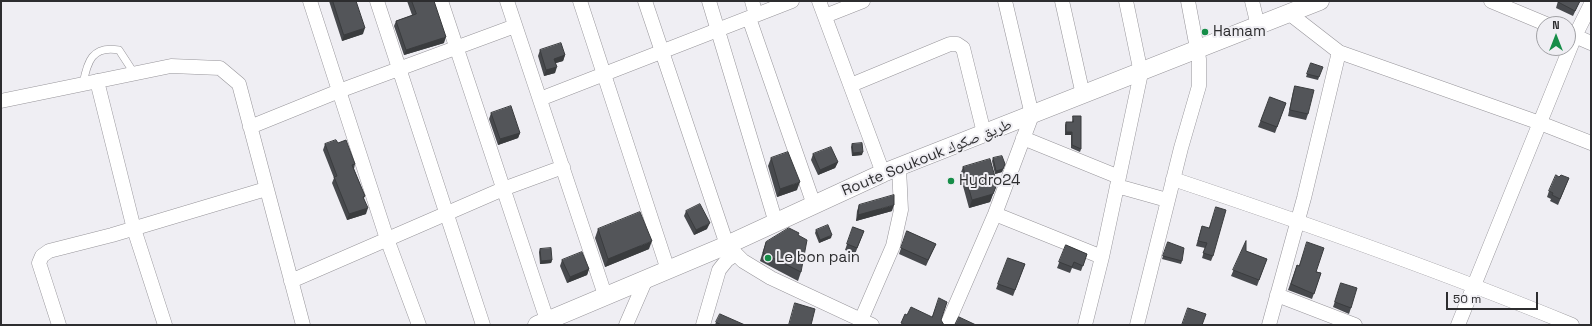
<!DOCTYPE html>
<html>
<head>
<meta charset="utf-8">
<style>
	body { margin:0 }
	#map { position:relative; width:1592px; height:326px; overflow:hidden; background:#efeef3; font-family:"Space Grotesk",sans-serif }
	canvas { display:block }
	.frame { position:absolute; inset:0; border:2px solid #2d2d2f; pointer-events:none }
	.north { position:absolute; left:1536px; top:16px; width:40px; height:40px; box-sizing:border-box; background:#efeef3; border:1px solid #a1a1a5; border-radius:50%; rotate:0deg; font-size:11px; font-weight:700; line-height:16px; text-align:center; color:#2d2d2f }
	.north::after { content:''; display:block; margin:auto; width:14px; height:18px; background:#168d48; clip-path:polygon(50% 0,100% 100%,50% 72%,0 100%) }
	.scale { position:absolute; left:1446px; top:292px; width:92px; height:18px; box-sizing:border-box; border:2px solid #2d2d2f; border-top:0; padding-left:5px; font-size:12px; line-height:14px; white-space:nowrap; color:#2d2d2f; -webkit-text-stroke:3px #efeef3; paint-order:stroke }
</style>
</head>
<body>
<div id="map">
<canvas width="1592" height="326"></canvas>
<div class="frame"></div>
<div class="north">N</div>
<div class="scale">50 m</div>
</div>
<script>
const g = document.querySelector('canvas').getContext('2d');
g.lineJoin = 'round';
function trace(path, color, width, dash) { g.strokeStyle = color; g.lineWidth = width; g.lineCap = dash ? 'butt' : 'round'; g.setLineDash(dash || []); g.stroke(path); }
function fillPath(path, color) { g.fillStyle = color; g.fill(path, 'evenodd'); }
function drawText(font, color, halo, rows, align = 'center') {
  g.font = font + ' "Space Grotesk","Noto Naskh Arabic",sans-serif'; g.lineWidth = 4; g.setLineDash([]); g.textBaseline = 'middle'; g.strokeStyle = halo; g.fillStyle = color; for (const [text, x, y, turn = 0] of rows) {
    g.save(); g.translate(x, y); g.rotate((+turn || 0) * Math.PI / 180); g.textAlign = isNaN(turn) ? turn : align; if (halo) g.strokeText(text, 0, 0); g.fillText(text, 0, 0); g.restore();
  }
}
const service = new Path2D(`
	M83,84C87,62 92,45 119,50L134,73`);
const minor = new Path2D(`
	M310,1L387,239L419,325
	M377,1L483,325
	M441,1L547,320
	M507,1L605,295
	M580,1L668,270
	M645,1L727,245L743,261L771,278L872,325
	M709,1L776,223
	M752,1L756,15
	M819,1L883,173
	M1062,1L1083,95
	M1252,1L1258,26
	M1491,1L1546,24
	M1290,14L1339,52L1540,123L1591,143
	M825,16L863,1
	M749,18L814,205
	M1568,33L1591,43
	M97,81L134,229L165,325
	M851,85L950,44H957L963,48L984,133
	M540,99L792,1
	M1,101L171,66L220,68L239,84L303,325
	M250,127L339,91L515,26
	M1023,138L1119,177
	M1173,179C1308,224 1441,271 1572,325
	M1117,186L1167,200
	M995,214L1102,257
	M291,281L503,189L563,167
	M1277,295L1355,325
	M861,320L893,246L901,210L899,167
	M59,325L39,263L42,256L49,251L112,235L266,189
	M626,325L646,279
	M703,325L719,270L727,260L736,254
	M947,325L995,214L1032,115L1005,1
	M1085,325L1102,257L1141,73L1126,1
	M1137,325L1181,148L1199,86V59L1188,1
	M1269,325L1304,198L1339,52
	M1458,325L1575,36L1591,4`);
const tertiary = new Path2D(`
	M537,325L727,245L883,173L1320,1`);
trace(service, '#97959a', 8);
trace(minor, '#97959a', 15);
trace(tertiary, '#97959a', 19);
trace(service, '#fff', 7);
trace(minor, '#fff', 14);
trace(tertiary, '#fff', 18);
fillPath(new Path2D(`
	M329,1H356L363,34L342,41Z
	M407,1H434L444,43L404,55L394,26L396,21L412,15Z
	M1558,1H1580L1573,16L1556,8Z
	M540,50L565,55L563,61L556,63L555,73L544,76L538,56Z
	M1311,63L1319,77L1318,80L1306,77Z
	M1295,86L1308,114L1306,120L1288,116L1293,92Z
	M1270,97L1286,103L1275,133L1258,127Z
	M491,113L520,133L518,138L498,145L489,119Z
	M1073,116L1081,149L1080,152L1071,148V135H1065V125L1066,122H1072Z
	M338,143L355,164L354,169L365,196L364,198L366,214L347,220L332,183L334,178L323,150L325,144Z
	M852,144L862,155L852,156L851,147Z
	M813,154L838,162L835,168L818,175L811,160Z
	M771,158L797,190L777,197L768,166Z
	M993,158L1005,164L1002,172L995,174L992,161Z
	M963,167L997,184L990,202L969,208L960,175Z
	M1569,178L1558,205L1550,201L1551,199L1547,197L1549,191Z
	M859,205L892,211L856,221L857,211Z
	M686,211L707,229L694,235L684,216Z
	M1202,226L1213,256L1211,261L1202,258L1205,248L1196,246Z
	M853,227L864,231L855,254L845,250Z
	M598,229L649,249L605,267L595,238Z
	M816,230L831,238L819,243L815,233Z
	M907,231L936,244L926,266L899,254Z
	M798,235L801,272L798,281L760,261L763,251L766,242Z
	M1246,241V251L1267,259L1257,286L1231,276Z
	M1168,242L1182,261L1181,264L1162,259Z
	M1066,245L1087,254L1081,271L1072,268L1070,273L1057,268Z
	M540,249L552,260L551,263L540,264L539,252Z
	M1008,258L1025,264L1013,296L996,289Z
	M562,260L589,269L587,275L567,283L560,266Z
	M1297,265L1321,273L1312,299L1288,290Z
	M1341,283L1351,308L1349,314L1333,307Z
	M716,322L745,325H715Z`), '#47494d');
fillPath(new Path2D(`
	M365,28L363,34L342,41L344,35Z
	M446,37L444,43L404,55L406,50Z
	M565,55L563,61L552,64L554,59Z
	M557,67L555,73L544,76L546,70Z
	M1066,132H1072L1071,135H1065Z
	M520,133L518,138L498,145L500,139Z
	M863,152L862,155L852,156L853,153Z
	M838,162L835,168L818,175L820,170Z
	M1003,169L1002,172L995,174L996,171Z
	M800,182L797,190L777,197L780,189Z
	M993,194L990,202L969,208L972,200Z
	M894,205L892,211L856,221L858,215Z
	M368,208L366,214L347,220L349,214Z
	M710,223L707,229L694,235L696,230Z
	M832,235L831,238L819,243L820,240Z
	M652,241L649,249L605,267L608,259Z
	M552,260L551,263L540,264L541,261Z
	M589,269L587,275L567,283L570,277Z`), '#3a3c3e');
const building = new Path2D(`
	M333,1H356L365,28L344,35Z
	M412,1H434L446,37L406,50L396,21L416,14Z
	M1558,1H1580L1575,11L1558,2Z
	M561,43L565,55L554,59L557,67L546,70L540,50Z
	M1311,63L1323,67L1319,77L1307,74Z
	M1295,86L1314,90L1308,114L1290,110Z
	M1270,97L1286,103L1277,127L1261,121Z
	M511,106L520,133L500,139L491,113Z
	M1073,116H1081V149L1072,145V132H1066V122H1073Z
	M336,140L338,143L346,140L355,164L352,165L365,196L363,197L368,208L349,214L334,177L337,176L325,144Z
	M862,143L863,152L853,153L852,144Z
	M831,147L838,162L820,170L813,154Z
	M788,152L800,182L780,189L771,158Z
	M1002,156L1005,164L1003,169L996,171L993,158Z
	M990,159L997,184L993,194L972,200L963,167Z
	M1556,175L1559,177L1561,175L1569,178L1560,199L1552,195L1553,193L1549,191Z
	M894,195V205L858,215L859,205Z
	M700,204L710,223L696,230L686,211Z
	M1216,207L1226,210L1213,256L1203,253L1207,243L1198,241L1202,226L1209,228Z
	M640,212L652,241L608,259L598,229Z
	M828,225L832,235L820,240L816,230Z
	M853,227L864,231L857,248L847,244Z
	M789,228L799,233L798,235L807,240L801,272L763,253L766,242Z
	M907,231L936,244L928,260L901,248Z
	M1246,241V251L1267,259L1259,280L1233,270Z
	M1168,242L1184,248L1182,261L1163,256Z
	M1307,242L1324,248L1316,272L1321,273L1314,294L1291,284L1297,265L1299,266Z
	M1066,245L1087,254L1083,266L1074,262L1072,267L1059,262Z
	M551,248L552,260L541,261L540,249Z
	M582,252L589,269L570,277L562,260Z
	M1008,258L1025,264L1015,290L998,284Z
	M1341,283L1357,288L1351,308L1335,302Z
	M939,298L947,302L941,320L944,325H936L935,324L934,325H905L901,323L905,314L907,315L911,307L932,317Z
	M795,303L815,309L811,325H789Z
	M1188,308L1206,314L1202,325H1182Z
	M720,314L745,325H721L716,322Z
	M959,317L976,325H955Z`);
fillPath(building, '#535559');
trace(building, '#3a3c3e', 1);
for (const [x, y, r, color] of [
	[1205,32,4,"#168d48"],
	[951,181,4,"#168d48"],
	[768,258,4,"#168d48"]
]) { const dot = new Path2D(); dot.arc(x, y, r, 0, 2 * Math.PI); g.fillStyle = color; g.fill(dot); trace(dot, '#efeef3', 1.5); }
drawText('15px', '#2d2d2f', '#efeef3', [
	["Hamam",1213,32],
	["Hydro24",959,181],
	["Le bon pain",776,258]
], 'left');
drawText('15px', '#2d2d2f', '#efeef3', [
	["Route Soukouk طريق صكوك",927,158,-22]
]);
</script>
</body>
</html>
